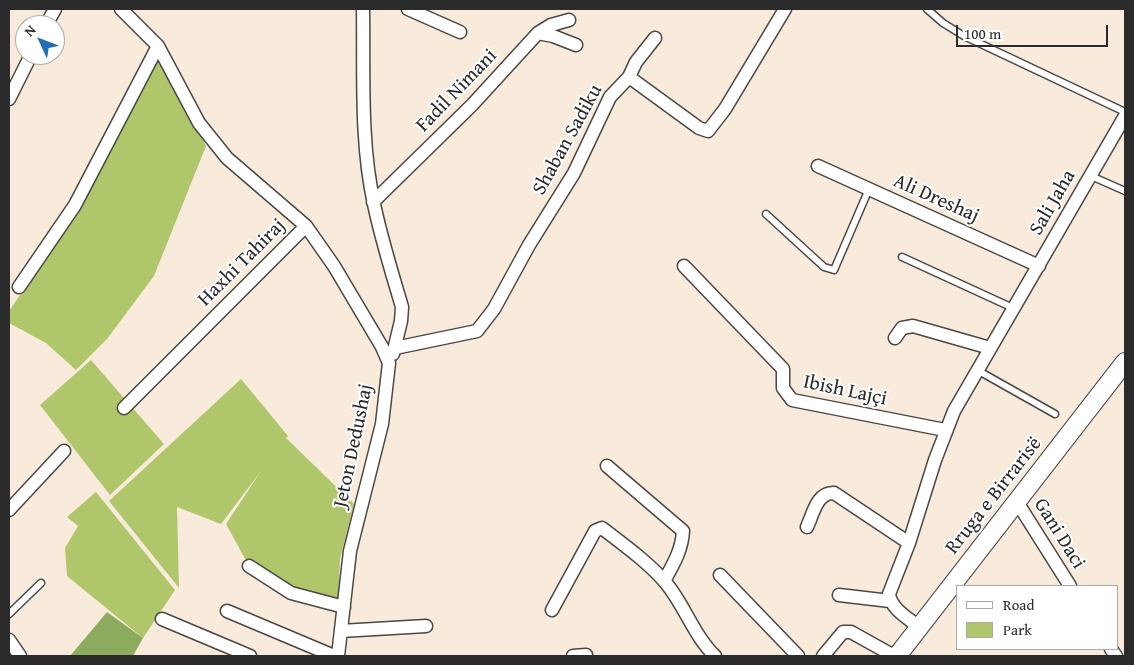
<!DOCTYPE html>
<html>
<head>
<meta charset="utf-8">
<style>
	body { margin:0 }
	#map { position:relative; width:1134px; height:665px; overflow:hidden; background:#f9ebdb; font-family:"Gentium Book Plus",serif }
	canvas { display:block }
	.frame { position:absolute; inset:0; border:10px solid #2b2b2b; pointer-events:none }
	.legend { position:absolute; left:956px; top:585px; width:162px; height:65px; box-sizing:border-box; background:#fff; border:1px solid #aaa; margin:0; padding:6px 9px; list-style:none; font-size:15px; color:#2b2b2b }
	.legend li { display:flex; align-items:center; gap:10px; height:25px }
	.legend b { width:25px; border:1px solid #aaa }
	.north { position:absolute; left:15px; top:15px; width:50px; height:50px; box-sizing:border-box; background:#fff; border:1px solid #aaa; border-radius:50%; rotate:313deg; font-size:14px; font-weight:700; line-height:20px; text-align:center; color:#2b2b2b }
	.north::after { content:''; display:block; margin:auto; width:18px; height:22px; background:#1f6fb2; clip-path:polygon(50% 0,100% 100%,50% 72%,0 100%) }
	.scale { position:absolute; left:956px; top:25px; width:152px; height:22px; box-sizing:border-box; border:2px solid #2b2b2b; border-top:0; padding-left:6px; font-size:15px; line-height:18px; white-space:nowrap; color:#2b2b2b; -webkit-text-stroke:4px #fff; paint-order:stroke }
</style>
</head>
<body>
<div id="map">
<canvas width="1134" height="665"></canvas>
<div class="frame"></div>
<ul class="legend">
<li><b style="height:6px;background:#fff"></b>Road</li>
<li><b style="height:14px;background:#b0c66a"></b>Park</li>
</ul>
<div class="north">N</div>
<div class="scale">100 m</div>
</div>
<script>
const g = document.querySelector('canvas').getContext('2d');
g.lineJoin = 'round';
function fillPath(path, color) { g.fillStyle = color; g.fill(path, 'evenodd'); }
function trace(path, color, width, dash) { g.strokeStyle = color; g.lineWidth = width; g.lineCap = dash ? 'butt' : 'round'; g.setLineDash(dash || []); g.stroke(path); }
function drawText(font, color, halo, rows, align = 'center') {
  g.font = font + ' "Gentium Book Plus",serif'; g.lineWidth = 4; g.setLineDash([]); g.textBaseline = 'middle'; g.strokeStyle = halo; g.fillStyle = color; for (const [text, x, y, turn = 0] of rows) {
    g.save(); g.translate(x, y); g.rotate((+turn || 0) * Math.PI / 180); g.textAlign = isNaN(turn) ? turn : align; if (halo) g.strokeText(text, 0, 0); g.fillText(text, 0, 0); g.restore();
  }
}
fillPath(new Path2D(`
	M159,55L206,146L154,276L107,339L76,370L46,343L9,323V311L77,212Z
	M91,360L164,444L110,495L40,405Z
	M241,379L288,436L286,438L354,504L340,559L338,606L311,597L249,566L226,524L261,471L221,524L177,507L179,588L109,501Z
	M96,492L175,590L143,638L67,576L65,548L78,526L67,517Z`), '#b0c66a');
fillPath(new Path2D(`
	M107,612L143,638L133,656H70Z`), '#8cab5e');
const lane = new Path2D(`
	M927,9L943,23L964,36L1125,112
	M1091,176L1125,191
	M766,214L824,267L834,270L869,189
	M902,257L1013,308
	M977,370L1055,414
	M9,614L41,583`);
const street = new Path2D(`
	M121,9L158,46L199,123L227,158L306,226L334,266L382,347L389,363L382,424L350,551L338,656
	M363,9C364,73 360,141 374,204C381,238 392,273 402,307L401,321L393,354
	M408,9L460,32
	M46,25L55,9
	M538,33L551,25L569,20
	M629,77L636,62L655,38
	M9,99L31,55
	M818,166L1039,266
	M373,202L472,105L538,33L553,36L576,45
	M684,266L783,369V388L792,400L945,430
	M19,287L75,205L158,46
	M895,338L902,328L913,326L990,348
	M395,348L477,331L494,309L529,245L574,173L610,97L629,77L699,128L708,131L725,109L785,9
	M124,408L306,226
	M607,466L683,531C682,550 673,565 664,581
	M1017,502L1070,586
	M9,510L64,451
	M807,527C813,514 817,492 834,493L909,543
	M249,566L291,593L344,607
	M720,575L798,656
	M839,595L890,601
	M552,610L595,531L602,528C624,545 648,562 666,583C685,606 694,636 715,656
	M227,611L334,656
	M162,619L250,656
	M919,627C908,618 891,609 889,594L909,543L935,460L954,411L1125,116
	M341,631L426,626
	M9,640L20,656
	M1111,649L1116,656
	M573,656L586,655
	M823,656L843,632H851L894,656`);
const secondary = new Path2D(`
	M897,656L1125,362`);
trace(lane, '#4a4845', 9);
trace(street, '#4a4845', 15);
trace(secondary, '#4a4845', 20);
trace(lane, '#fff', 6);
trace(street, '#fff', 12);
trace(secondary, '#fff', 18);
drawText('20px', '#2b2b2b', '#fff', [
	["Fadil Nimani",457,91,-46],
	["Shaban Sadiku",568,140,-61],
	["Ali Dreshaj",936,199,24],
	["Sali Jaha",1053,203,-60],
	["Haxhi Tahiraj",242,263,-45],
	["Ibish Lajçi",845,391,12],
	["Jeton Dedushaj",354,446,-78],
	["Rruga e Birrarisë",994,496,-52],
	["Gani Daci",1059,534,58]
]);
</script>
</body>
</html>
